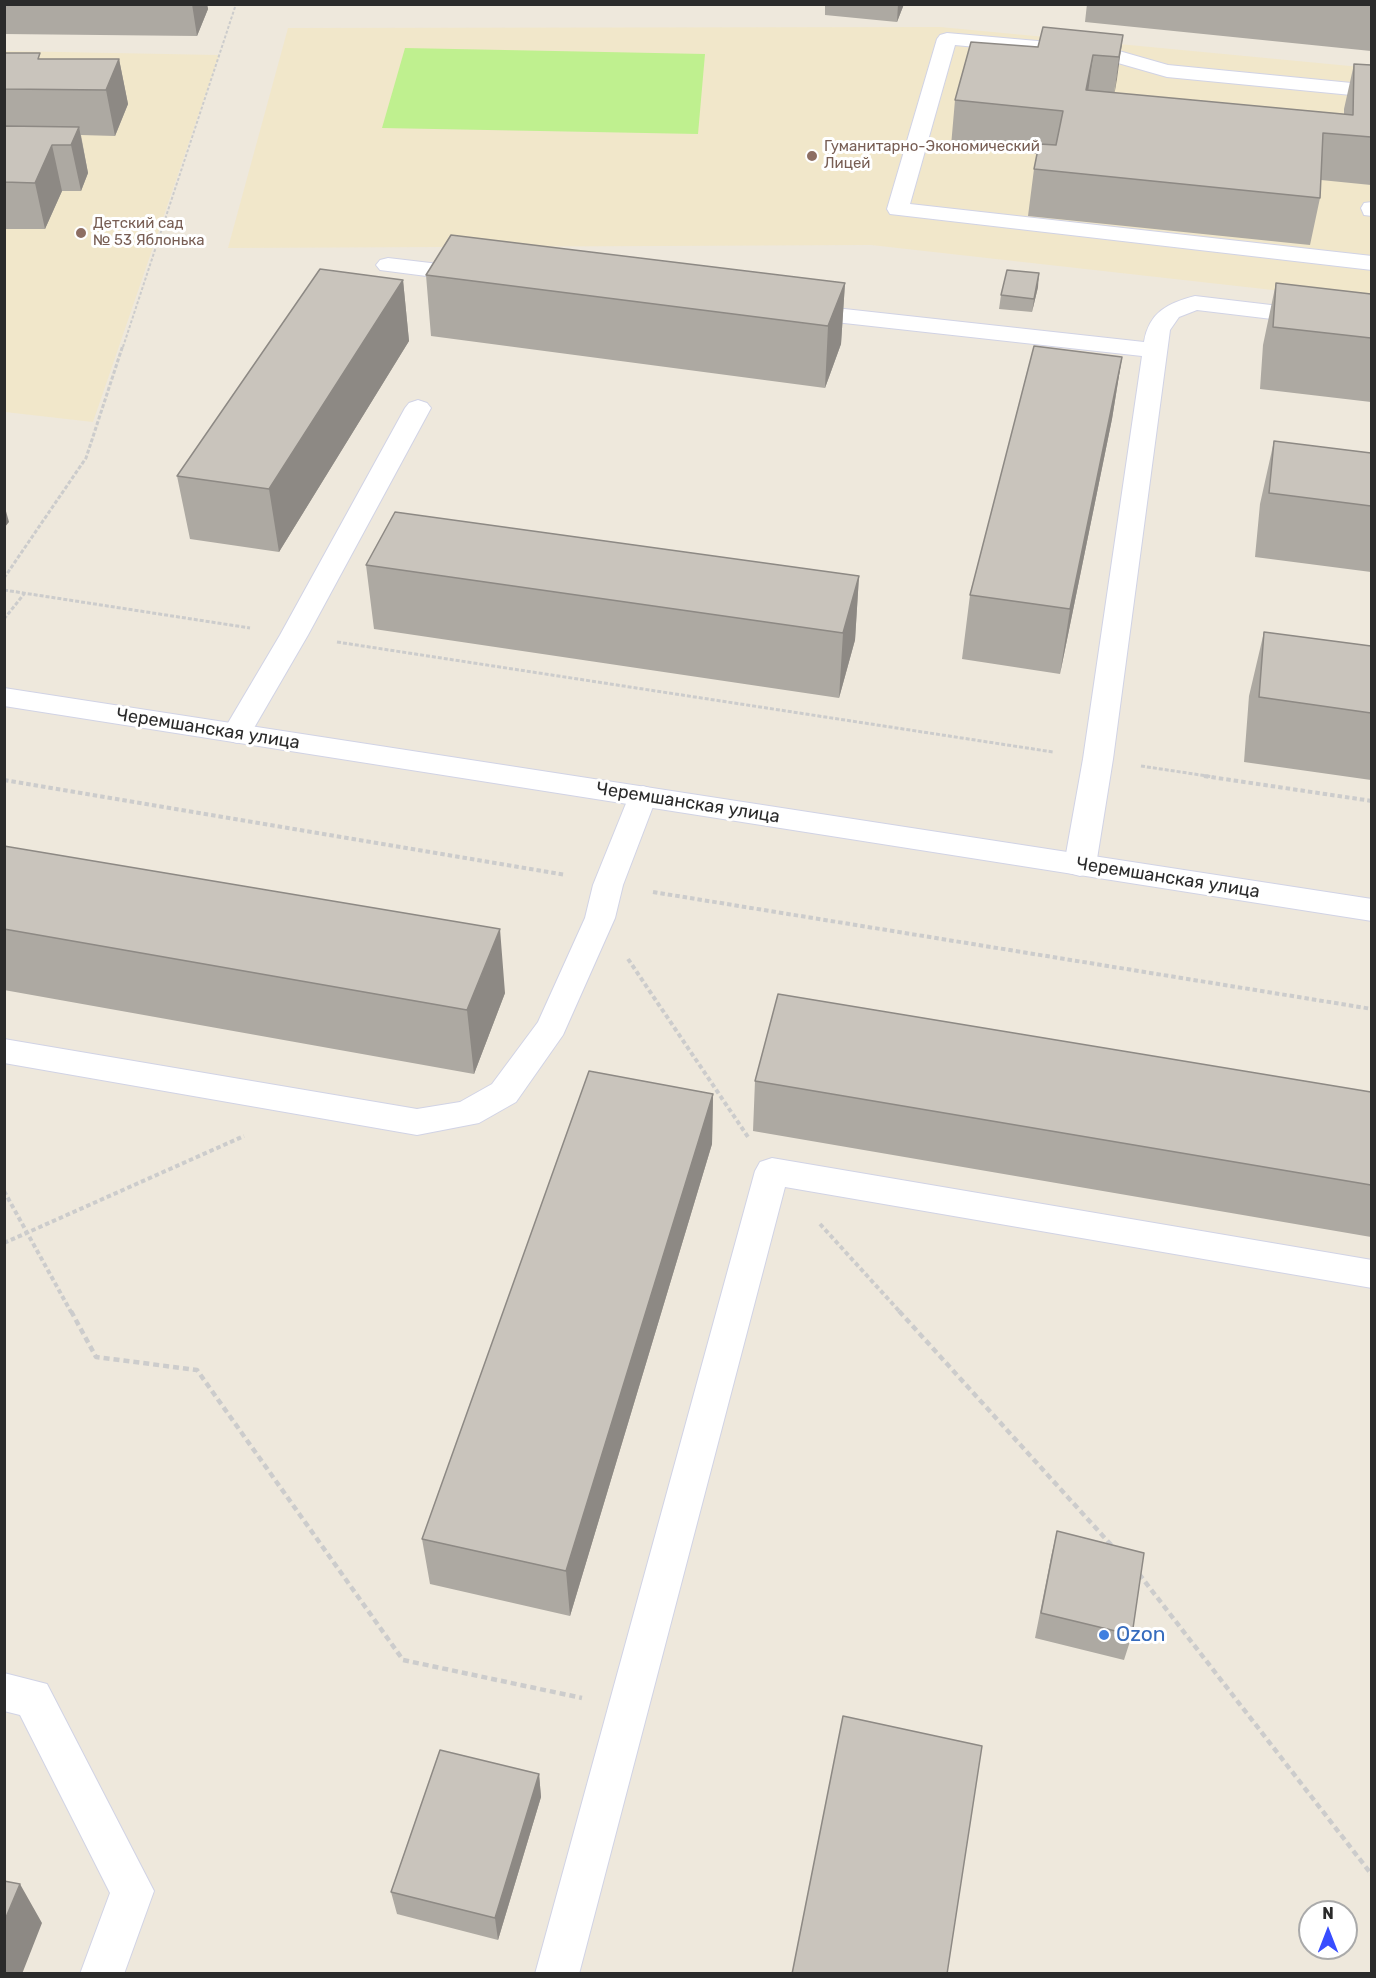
<!DOCTYPE html>
<html>
<head>
<meta charset="utf-8">
<style>
	body { margin:0 }
	#map { position:relative; width:1376px; height:1978px; overflow:hidden; background:#eee8dc; font-family:Rubik,sans-serif }
	canvas { display:block }
	.frame { position:absolute; inset:0; border:6px solid #2b2b2b; pointer-events:none }
	.north { position:absolute; left:1298px; top:1900px; width:60px; height:60px; box-sizing:border-box; background:#fff; border:2px solid #aaa; border-radius:50%; rotate:0deg; font-size:16px; font-weight:700; line-height:24px; text-align:center; color:#2b2b2b }
	.north::after { content:''; display:block; margin:auto; width:21px; height:27px; background:#384dff; clip-path:polygon(50% 0,100% 100%,50% 72%,0 100%) }
</style>
</head>
<body>
<div id="map">
<canvas width="1376" height="1978"></canvas>
<div class="frame"></div>
<div class="north">N</div>
</div>
<script>
const g = document.querySelector('canvas').getContext('2d');
g.lineJoin = 'round';
function fillPath(path, color) { g.fillStyle = color; g.fill(path, 'evenodd'); }
function trace(path, color, width, dash) { g.strokeStyle = color; g.lineWidth = width; g.lineCap = dash ? 'butt' : 'round'; g.setLineDash(dash || []); g.stroke(path); }
function drawText(font, color, halo, rows, align = 'center') {
  g.font = font + ' Rubik,sans-serif'; g.lineWidth = 6; g.setLineDash([]); g.textBaseline = 'middle'; g.strokeStyle = halo; g.fillStyle = color; for (const [text, x, y, turn = 0] of rows) {
    g.save(); g.translate(x, y); g.rotate((+turn || 0) * Math.PI / 180); g.textAlign = isNaN(turn) ? turn : align; if (halo) g.strokeText(text, 0, 0); g.fillText(text, 0, 0); g.restore();
  }
}
fillPath(new Path2D(`
	M940,27L1371,68V301L871,245L228,248L288,28Z
	M5,51L219,55L93,422L5,412Z`), '#f1e7ca');
fillPath(new Path2D(`
	M405,48L705,54L698,134L382,128Z`), '#bff08f');
const lane = new Path2D(`
	M947,33L1105,47L1168,65L1372,85V97L1167,77L1104,59L955,45L910,204L1372,256V270L890,214L887,209L937,39L940,35Z
	M1372,202V216L1364,215L1361,208L1364,203Z
	M643,786L653,789L657,796L623,885L615,918L563,1035L516,1102L479,1123L417,1135L4,1063V1039L417,1109L460,1102L492,1084L538,1022L585,918L593,885L629,796L633,789Z
	M772,1158L1372,1260V1288L785,1187L579,1974H535L755,1171L760,1162Z
	M4,1673L47,1684L154,1891L124,1974H80L110,1893L20,1715L4,1711Z`);
const street = new Path2D(`
	M388,258L473,268L481,270L485,275L481,280L473,282L380,270L376,265L380,260Z
	M1195,296L1372,317V331L1197,310L1179,317L1170,330L1113,759L1096,865L1091,873L1080,876L1069,873L1064,865L1083,759L1142,356L799,318L791,316L787,311L791,306L799,304L1144,342C1149,312 1168,303 1195,296Z
	M418,400L427,403L431,408L308,635L247,740L237,743L227,740L222,733L280,635L405,408L409,403Z`);
const secondary = new Path2D(`
	M4,688L1372,899V921L4,706Z`);
trace(lane, '#d1d3e5', 2);
trace(street, '#d1d3e5', 2);
trace(secondary, '#d1d3e5', 2);
trace(new Path2D(`
	M123,347L236,4`), '#ccc', 2, [3, 2]);
trace(new Path2D(`
	M4,578L86,458L123,345
	M4,590L250,628
	M4,619L24,594
	M337,642L1053,752
	M1141,766L1214,777`), '#ccc', 3, [4, 2]);
trace(new Path2D(`
	M1204,776L1372,801
	M4,780L566,875
	M653,892L1372,1009
	M628,959L748,1137
	M4,1191L71,1312
	M820,1224L900,1312
	M4,1243L244,1136`), '#ccc', 4, [4.5, 3]);
trace(new Path2D(`
	M71,1311L96,1357L197,1370L403,1660L582,1698
	M899,1311L1113,1547
	M1139,1574L1372,1875`), '#ccc', 4.5, [6, 4]);
fillPath(lane, '#fff');
fillPath(street, '#fff');
fillPath(secondary, '#fff');
fillPath(new Path2D(`
	M4,4H207L208,9L197,36L4,34Z
	M825,4H904L897,22L825,15Z
	M1087,4H1371V51L1085,22Z
	M1123,35L1114,93L1344,114V109L1354,64L1371,65V185L1321,180L1320,198L1310,245L1028,216L1034,169L1037,154L951,146L955,100L1038,47Z
	M4,53L41,59H119L128,104L115,136L81,135L88,173L81,191H62L45,229H4Z
	M426,275L845,283L841,344L825,388L431,336Z
	M403,280L409,341L279,552L190,539L177,476Z
	M1276,283L1371,294V402L1260,389L1263,345Z
	M1038,287L1032,312L999,309L1001,295Z
	M1122,357L1112,419L1060,674L962,659L970,595Z
	M1274,441L1371,453V572L1255,557L1260,504Z
	M366,565L859,576L855,640L839,698L374,629Z
	M1264,632L1371,646V780L1244,762L1249,696Z
	M4,846L505,993L474,1074L4,990Z
	M755,1081L1371,1092V1237L753,1131Z
	M713,1094L712,1144L570,1616L430,1584L422,1539Z
	M1057,1531L1132,1635L1124,1660L1035,1638L1051,1557Z
	M539,1774L541,1797L498,1940L397,1914L391,1892Z`), '#ada9a2');
fillPath(new Path2D(`
	M192,4H207L208,9L197,36Z
	M898,4H904L897,22Z
	M1123,35L1117,79L1113,102L1119,57Z
	M1093,55L1087,100L1086,90Z
	M119,59L128,104L115,136L106,90Z
	M79,127L88,173L81,191L71,145Z
	M52,145L62,191L45,229L35,183Z
	M1039,273L1038,287L1032,312L1034,299Z
	M403,280L409,341L279,552L269,489Z
	M845,283L841,344L825,388L828,326Z
	M1122,357L1112,419L1060,674L1070,609Z
	M4,504L9,522L4,528Z
	M859,576L855,640L839,698L843,633Z
	M500,929L505,993L474,1074L467,1010Z
	M713,1094L712,1144L570,1616L566,1571Z
	M539,1774L541,1797L498,1940L495,1918Z
	M20,1884L42,1923L22,1974H4V1922Z`), '#8d8984');
const building = new Path2D(`
	M1043,27L1123,35L1119,57L1093,55L1086,90L1353,115L1354,64L1371,65V137L1323,133L1320,198L1034,169L1039,144L1056,145L1063,111L955,100L971,42L1038,47Z
	M4,53H40L38,59H119L106,90L4,89Z
	M4,126L79,127L71,145H52L35,183L4,182Z
	M451,235L845,283L828,326L426,275Z
	M320,269L403,280L269,489L177,476Z
	M1007,270L1039,273L1034,299L1001,295Z
	M1276,283L1371,294V338L1273,327Z
	M1034,346L1122,357L1070,609L970,595Z
	M1274,441L1371,453V506L1269,493Z
	M395,512L859,576L843,633L366,565Z
	M1264,632L1371,646V713L1259,697Z
	M4,846L500,929L467,1010L4,929Z
	M778,994L1371,1092V1185L755,1081Z
	M589,1071L713,1094L566,1571L422,1539Z
	M1057,1531L1144,1553L1132,1635L1041,1613Z
	M843,1716L982,1746L947,1974H792Z
	M440,1750L539,1774L495,1918L391,1892Z
	M4,1881L20,1884L4,1922Z`);
fillPath(building, '#c9c4bc');
trace(building, '#8d8984', 1.5);
for (const [x, y, r, color] of [
	[812,156,6,"#8d6e63"],
	[81,233,6,"#8d6e63"],
	[1104,1635,6,"#3f7fe0"]
]) { const dot = new Path2D(); dot.arc(x, y, r, 0, 2 * Math.PI); g.fillStyle = color; g.fill(dot); trace(dot, '#fff', 2); }
drawText('15px', '#785e54', '#fff', [
	["Гуманитарно-Экономический",824,147],
	["Лицей",824,164],
	["Детский сад",93,224],
	["№ 53 Яблонька",93,241]
], 'left');
drawText('18px', '#2b2b2b', '#fff', [
	["Черемшанская улица",208,729,9],
	["Черемшанская улица",688,803,9],
	["Черемшанская улица",1168,878,9]
]);
drawText('21px', '#366cbe', '#fff', [
	["Ozon",1116,1635]
], 'left');
</script>
</body>
</html>
